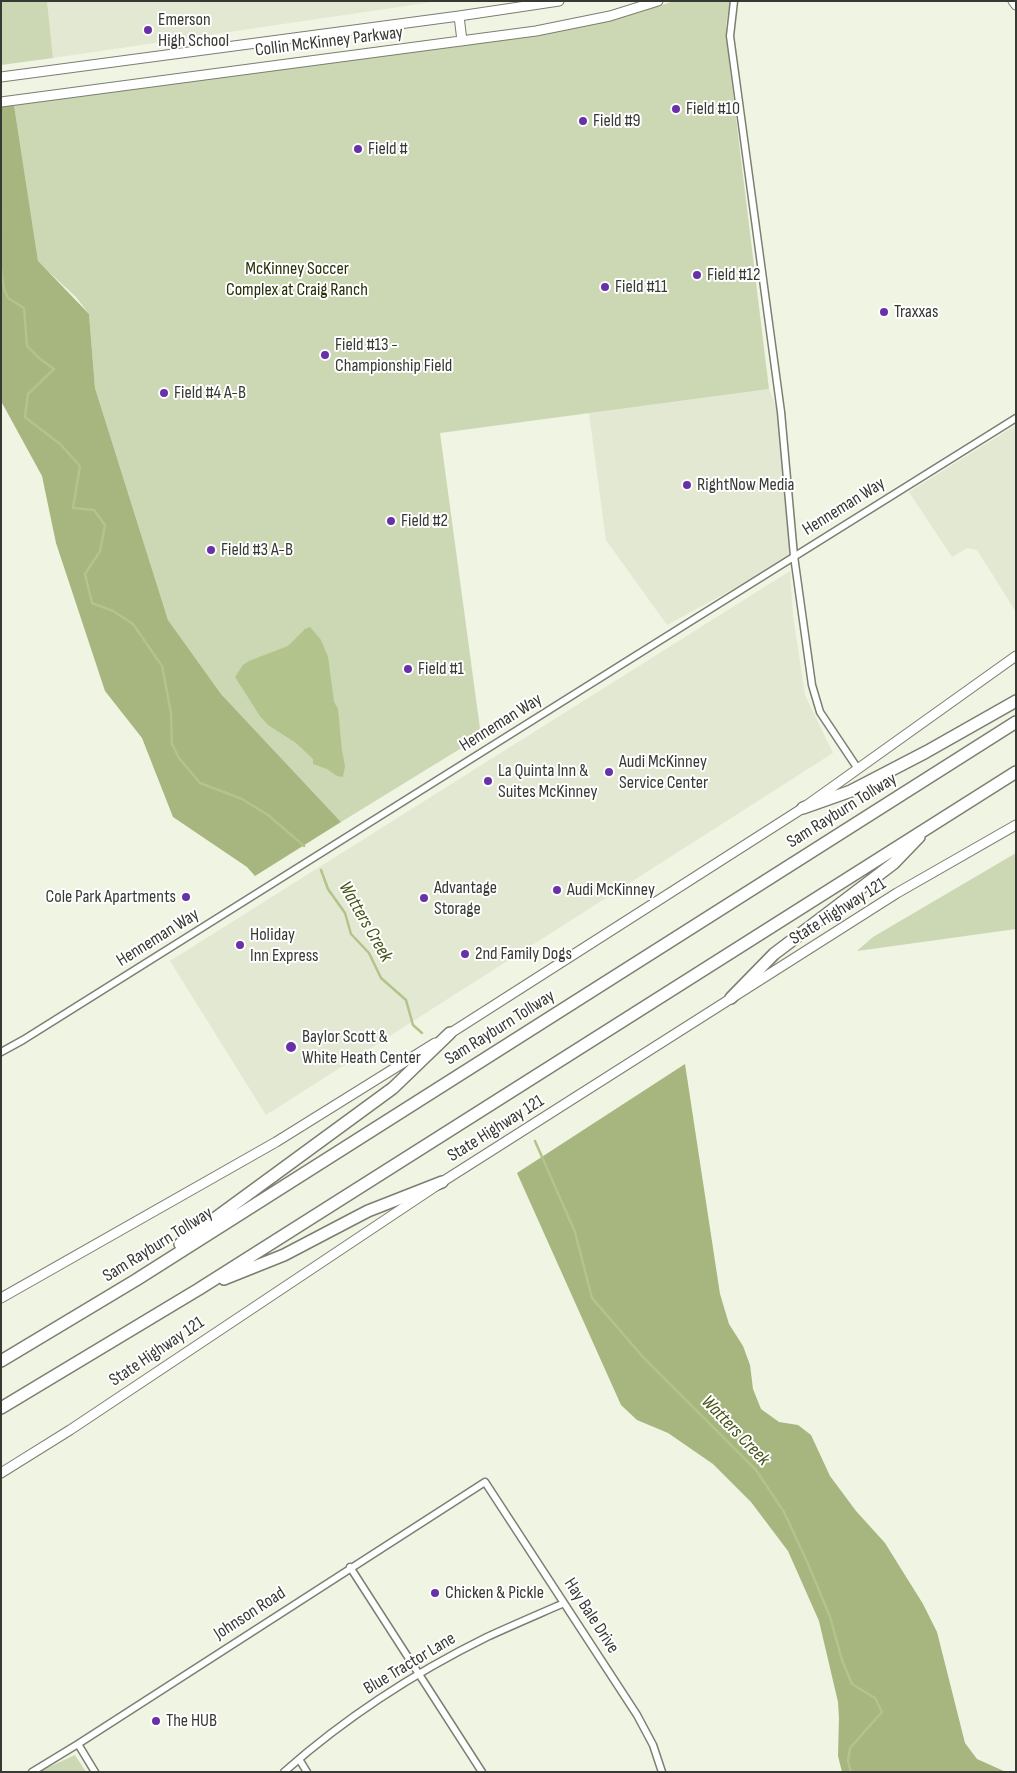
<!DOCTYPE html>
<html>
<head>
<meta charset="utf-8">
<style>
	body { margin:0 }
	#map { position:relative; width:1017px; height:1773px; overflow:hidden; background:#eff4e3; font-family:"Sofia Sans Condensed",sans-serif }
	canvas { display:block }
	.frame { position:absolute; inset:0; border:2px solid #373933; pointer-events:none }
</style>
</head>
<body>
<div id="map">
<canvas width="1017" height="1773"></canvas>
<div class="frame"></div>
</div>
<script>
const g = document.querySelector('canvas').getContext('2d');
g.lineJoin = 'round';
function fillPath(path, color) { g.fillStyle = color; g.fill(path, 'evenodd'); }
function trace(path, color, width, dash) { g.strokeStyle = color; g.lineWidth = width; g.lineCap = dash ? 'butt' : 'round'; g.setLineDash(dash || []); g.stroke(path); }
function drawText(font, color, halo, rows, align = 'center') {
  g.font = font + ' "Sofia Sans Condensed",sans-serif'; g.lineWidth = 4; g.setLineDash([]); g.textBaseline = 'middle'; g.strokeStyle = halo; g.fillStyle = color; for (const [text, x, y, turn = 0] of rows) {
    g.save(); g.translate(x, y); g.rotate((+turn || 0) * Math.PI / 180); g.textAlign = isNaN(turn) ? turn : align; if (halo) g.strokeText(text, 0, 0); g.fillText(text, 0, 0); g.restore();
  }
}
fillPath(new Path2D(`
	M47,1H439L53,58Z
	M769,389L782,421L794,556L667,625L606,540L589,413Z
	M1016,425V612L977,550L967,548L952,557L909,492Z
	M790,571L793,616L805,695L833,753L266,1115L170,961Z`), '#e2e8d1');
fillPath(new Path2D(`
	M1,1H47L53,58L1,65Z
	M674,1H730L726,25V36L769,389L440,433L481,736L341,822L221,694L168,620L95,388L89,314L76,297L38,262L14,105L533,36C581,27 628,17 674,1Z
	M1016,853V929L857,951L873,937Z
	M75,1755L86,1772H38Z`), '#ccd7b3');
fillPath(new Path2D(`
	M14,105L38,261L89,314L95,388L168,620L221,694L341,822L255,876L247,867L173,817L142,738L105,691L56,543L42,476L1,401V107Z
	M685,1064L720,1294L729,1324L743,1346L750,1365L753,1389L761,1409L779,1422L798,1425L811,1435L830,1476L856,1511L885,1543L923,1604L937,1632L965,1743L977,1759L1006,1772H842L838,1756L839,1718L838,1702L819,1621L788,1551L751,1502L713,1464L668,1433L637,1420L621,1405L517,1173Z`), '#a6b67e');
fillPath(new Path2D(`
	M310,627L321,640L328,657L334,702L338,709L342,751L345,766L343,777L337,776L327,769L313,764V759L296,743L268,725L260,716L235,677L243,665L249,661L288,646L305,629Z`), '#b2c38b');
trace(new Path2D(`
	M1,211V228
	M1,268L4,289L8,298L24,308L27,346L39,358L54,369L28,394L25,417L60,444L80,466L73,508L94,510L105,525L100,551L85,574L92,603L113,611L133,624L162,666L171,713L172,744L179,758L200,783L242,799L268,815L304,846
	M321,870L328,889L345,913L351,934L369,953L381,978L406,1000L413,1025L422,1033
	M535,1141L575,1232L592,1298L643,1357L756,1470L784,1512L809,1566L830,1617L842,1660L852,1684L875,1698L882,1712L850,1748L848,1761L851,1772`), '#b2c38b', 2.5);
const street = new Path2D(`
	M734,1L730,36L781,412L794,556L812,685L820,712L858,769
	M1,1052L23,1040C355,833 684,624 1016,418
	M350,1567L482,1772
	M78,1744L95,1772
	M299,1759L307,1772
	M32,1772L78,1744L485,1482L637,1715L653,1745L662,1772
	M284,1772C345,1718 414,1673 487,1637C513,1625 539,1614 564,1603`);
const secondary = new Path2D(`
	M1013,1L1016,5
	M459,16L462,41
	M1,77L459,16L559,1
	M1,102L536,31L610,16L658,1
	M446,1036L803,808L1016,656
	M1,1298L276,1142L435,1043
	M1,1473L70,1430L442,1182L897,893L1016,825`);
const highway = new Path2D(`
	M803,808L851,791L926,752L1016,701
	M731,998L774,954L894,863L919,837
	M180,1244L393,1088L450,1033
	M224,1279L284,1255L368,1211L442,1182
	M1,1361L136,1280L1016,722
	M1,1408L199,1289L1016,772`);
trace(street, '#7a7f70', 9);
trace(secondary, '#7a7f70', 11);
trace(highway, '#7a7f70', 14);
trace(street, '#fff', 6);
trace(secondary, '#fff', 9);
trace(highway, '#fff', 11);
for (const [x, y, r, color] of [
	[148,30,5,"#6931a7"],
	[676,109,5,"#6931a7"],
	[583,121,5,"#6931a7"],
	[358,149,5,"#6931a7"],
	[697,275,5,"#6931a7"],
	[605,287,5,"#6931a7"],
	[884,312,5,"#6931a7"],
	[325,355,5,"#6931a7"],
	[164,393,5,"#6931a7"],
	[687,485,5,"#6931a7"],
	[391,521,5,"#6931a7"],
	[211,550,5,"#6931a7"],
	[408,669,5,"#6931a7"],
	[609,772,5,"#6931a7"],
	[488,781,5,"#6931a7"],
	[557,890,5,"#6931a7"],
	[186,897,5,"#6931a7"],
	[424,898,5,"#6931a7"],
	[240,945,5,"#6931a7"],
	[465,954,5,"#6931a7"],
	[291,1047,6,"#6931a7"],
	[435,1593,5,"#6931a7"],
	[156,1721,5,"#6931a7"]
]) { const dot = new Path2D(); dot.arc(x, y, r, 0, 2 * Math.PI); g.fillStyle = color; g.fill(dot); trace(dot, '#fff', 2); }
drawText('18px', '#373933', '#fff', [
	["Emerson",158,20],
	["High School",158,41],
	["Field #10",686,109],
	["Field #9",593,121],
	["Field #",368,149],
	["Field #12",707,275],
	["Field #11",615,287],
	["Traxxas",894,312],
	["Field #13 -",335,345],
	["Championship Field",335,366],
	["Field #4 A-B",174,393],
	["RightNow Media",697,485],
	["Field #2",401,521],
	["Field #3 A-B",221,550],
	["Field #1",418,669],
	["Audi McKinney",619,762],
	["Service Center",619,783],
	["La Quinta Inn &",498,771],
	["Suites McKinney",498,792],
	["Advantage",434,888],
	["Storage",434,909],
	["Audi McKinney",567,890],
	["Cole Park Apartments",176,897,"right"],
	["Holiday",250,935],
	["Inn Express",250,956],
	["2nd Family Dogs",475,954],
	["Baylor Scott &",302,1037],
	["White Heath Center",302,1058],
	["Chicken & Pickle",445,1593],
	["The HUB",166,1721]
], 'left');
drawText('18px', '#373933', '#fff', [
	["Collin McKinney Parkway",329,42,-7],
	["Henneman Way",844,507,-32],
	["Henneman Way",501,723,-32],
	["Sam Rayburn Tollway",842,811,-32],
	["State Highway 121",838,912,-32],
	["Henneman Way",158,938,-32],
	["Sam Rayburn Tollway",500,1028,-32],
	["State Highway 121",496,1129,-32],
	["Sam Rayburn Tollway",158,1245,-32],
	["State Highway 121",157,1352,-34],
	["Johnson Road",250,1614,-33],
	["Hay Bale Drive",591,1616,57],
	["Blue Tractor Lane",410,1664,-31]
]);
drawText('18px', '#252f03', '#fff', [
	["McKinney Soccer",297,269],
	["Complex at Craig Ranch",297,290]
]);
drawText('italic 19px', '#465417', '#fff', [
	["Watters Creek",365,922,60],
	["Watters Creek",735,1431,46]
]);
</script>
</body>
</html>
